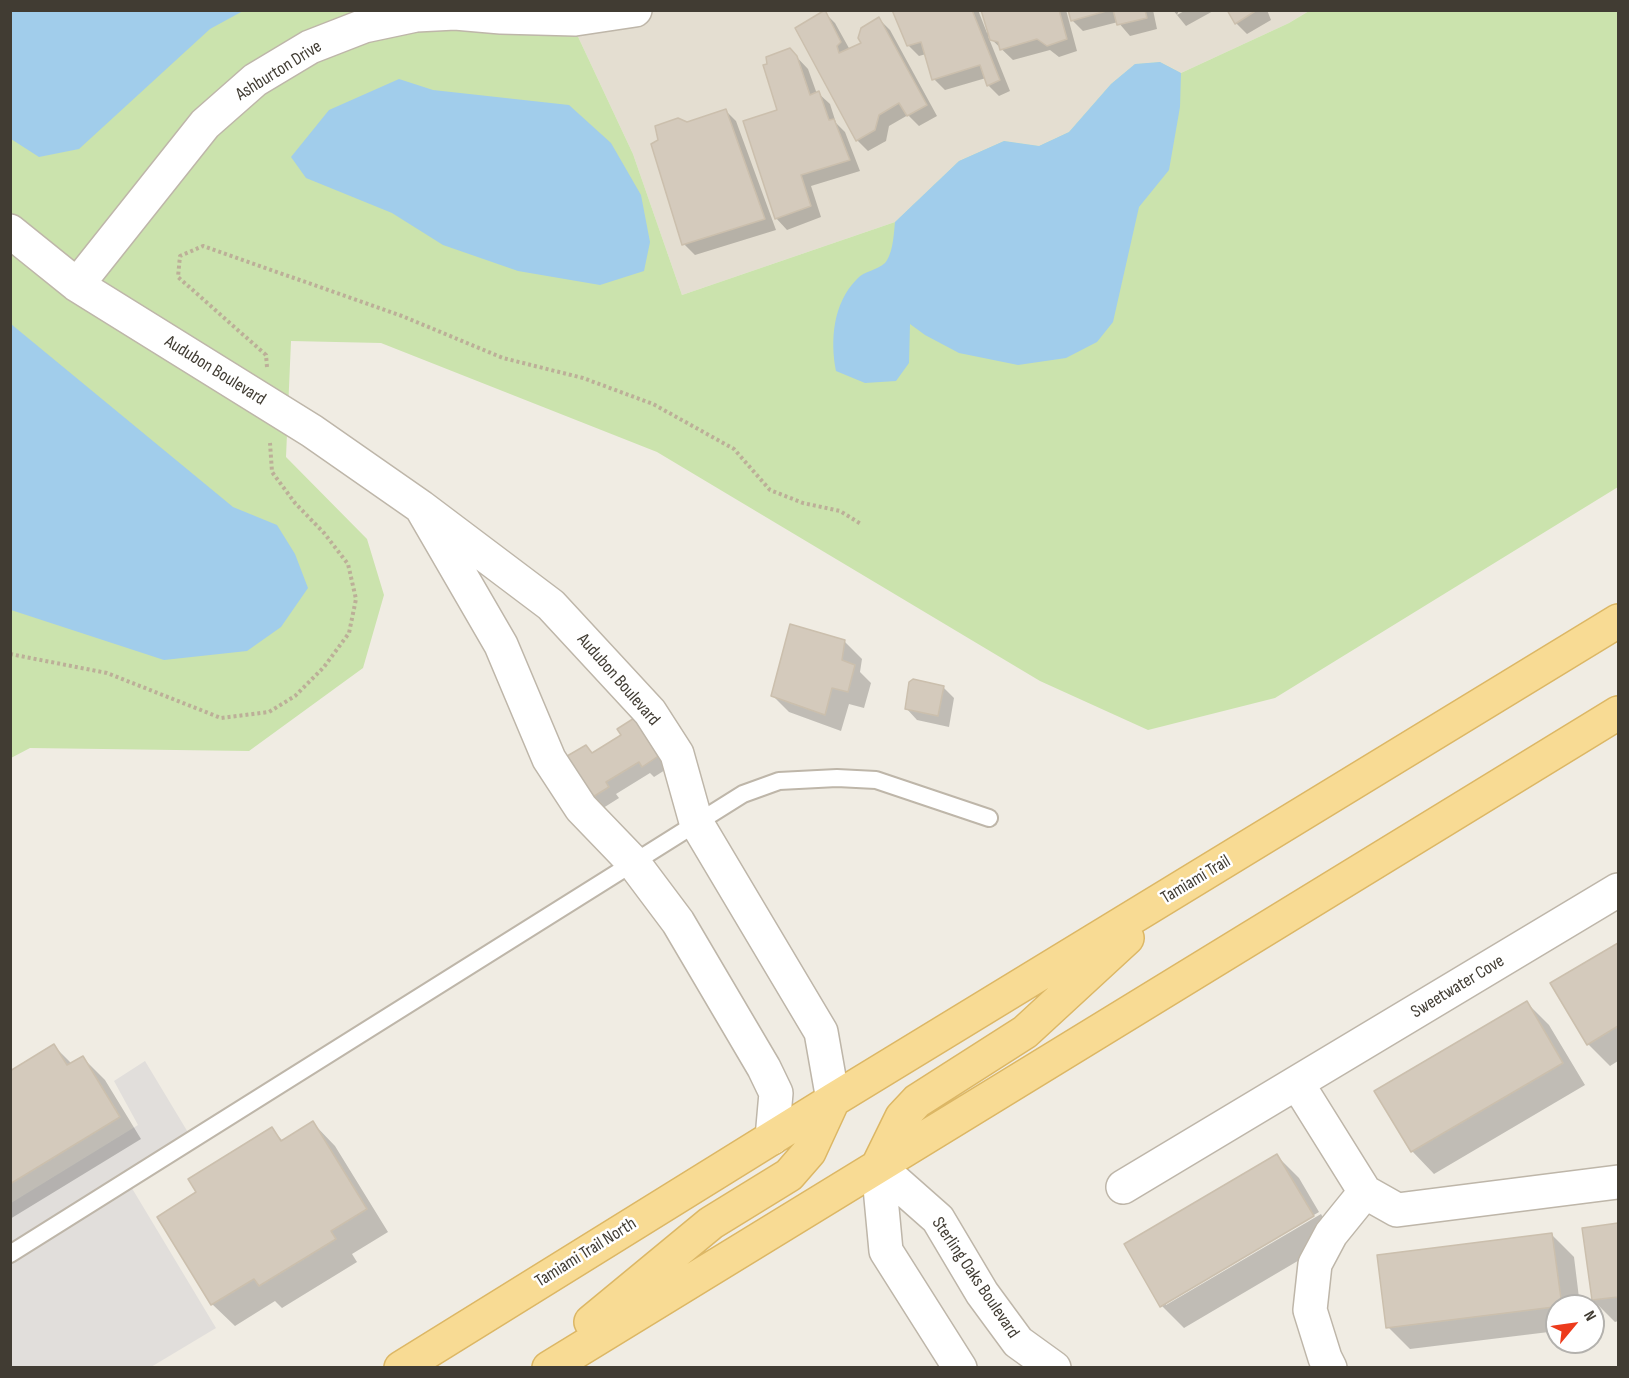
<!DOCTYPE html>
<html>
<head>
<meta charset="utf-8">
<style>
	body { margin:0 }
	#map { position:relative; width:1629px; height:1378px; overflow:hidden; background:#f0ece3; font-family:"Sofia Sans Condensed",sans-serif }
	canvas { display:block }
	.frame { position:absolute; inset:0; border:12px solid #413c33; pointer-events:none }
	.north { position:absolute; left:1545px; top:1294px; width:60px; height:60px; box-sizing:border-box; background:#fff; border:2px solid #b3b1ad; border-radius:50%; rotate:61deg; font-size:16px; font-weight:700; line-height:24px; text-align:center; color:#413c33 }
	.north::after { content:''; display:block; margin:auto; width:21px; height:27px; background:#ed3b1c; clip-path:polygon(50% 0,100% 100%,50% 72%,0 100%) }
</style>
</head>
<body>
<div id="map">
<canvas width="1629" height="1378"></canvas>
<div class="frame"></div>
<div class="north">N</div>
</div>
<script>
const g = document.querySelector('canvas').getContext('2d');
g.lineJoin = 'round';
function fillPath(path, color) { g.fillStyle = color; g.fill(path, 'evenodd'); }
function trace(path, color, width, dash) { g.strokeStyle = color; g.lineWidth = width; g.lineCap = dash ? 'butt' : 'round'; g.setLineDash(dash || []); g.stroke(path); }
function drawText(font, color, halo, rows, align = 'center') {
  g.font = font + ' "Sofia Sans Condensed",sans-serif'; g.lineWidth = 5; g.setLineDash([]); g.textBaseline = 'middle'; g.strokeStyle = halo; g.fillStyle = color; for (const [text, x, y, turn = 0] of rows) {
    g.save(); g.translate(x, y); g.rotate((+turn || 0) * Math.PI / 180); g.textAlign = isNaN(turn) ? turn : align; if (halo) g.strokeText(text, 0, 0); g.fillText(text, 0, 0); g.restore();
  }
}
fillPath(new Path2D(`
	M566,11H1309L1289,23L1181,73L1160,62L1135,64L1111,84L1069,132L1039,146L1004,141L959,161L895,222L682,295L633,154Z`), '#e4ded1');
fillPath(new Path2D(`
	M10,11H566L633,154L682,295L895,222L959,161L1004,141L1039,146L1069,132L1111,84L1135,64L1160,62L1181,73L1289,23L1309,11H1618V487L1275,698L1148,730L1040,681L657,452L381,343L291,341L286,457L367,539L384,595L363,668L249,751L30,748L11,758Z`), '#cbe3ad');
fillPath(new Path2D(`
	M145,1061L192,1139L127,1180L216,1328L151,1367L11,1368V1203L138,1125L114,1081Z`), '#e1dedb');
fillPath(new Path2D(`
	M10,11L11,10L243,11L210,29L79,149L39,157L11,139Z
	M1160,62L1181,73L1180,107L1169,170L1139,207L1113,322L1097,342L1066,358L1018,365L959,353L925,335L910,324L909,363L896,381L865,383L836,371C830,340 833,303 857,279C864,271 878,270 885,263C893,254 894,233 895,222L959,161L1004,141L1039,146L1069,132L1111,84L1135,64Z
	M399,79L433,90L569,105L611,143L641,195L650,242L644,271L600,285L518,271L443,245L392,213L306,178L291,157L329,110Z
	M11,324L233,507L277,525L295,554L308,588L281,627L247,651L164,660L11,610Z`), '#a1cdeb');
fillPath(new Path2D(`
	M894,10H978L987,33L989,32L982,10H1066L1077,51L1059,57L1050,50L1013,60L988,36L1010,91L999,96L988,85L986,78L945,90L934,79L926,54L919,56L908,45Z
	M1070,10H1153L1157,29L1130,36L1118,22L1083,31L1072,20Z
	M1173,10H1179L1177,15L1186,10H1215L1186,26Z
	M1229,10H1267L1271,20L1247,34L1236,23Z
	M824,12L835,23L850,50L863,44L879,19L890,30L937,116L919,126L908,115L889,126L886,141L868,151L857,140Z
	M790,50L808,69L817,94L818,93L830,104L836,123L845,132L860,171L811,186L821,217L787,230L776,218L779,111Z
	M725,110L736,121L776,230L695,255L684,244L687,124Z
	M845,642L862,659L860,672L871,683L864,708L849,704L841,731L789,712L772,695Z
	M943,687L954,698L949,727L917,720L906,708Z
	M650,728L673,765L654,777L650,773L616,794L619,798L600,810L589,799L586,746L593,754Z
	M1618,945V1061L1610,1066L1588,1044L1552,984Z
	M1527,1003L1549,1025L1585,1085L1434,1174L1412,1151L1377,1091Z
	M54,1046L72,1064L82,1057L105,1080L141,1139L10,1219V1073Z
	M313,1123L335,1146L388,1232L352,1254L357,1262L282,1308L275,1301L235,1326L212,1304L198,1193L271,1129L283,1141Z
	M1277,1156L1299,1178L1319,1212L1166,1302V1305L1321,1214L1335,1239L1184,1328L1162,1306Z
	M1618,1225V1321L1615,1322L1593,1300L1584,1229Z
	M1552,1235L1574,1257L1580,1306H1557V1331L1410,1349L1388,1327Z`), '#0003');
const building = new Path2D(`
	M825,10L841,42L837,46L839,53L861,43L858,38L861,28L879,17L927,105L907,116L899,103L879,115L875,130L856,141L795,28Z
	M892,10H972L1000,80L987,86L980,65L932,80L921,42L907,46Z
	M981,10H1059L1067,39L1047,46L1037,39L1000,50L998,42L990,40Z
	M1068,10H1110L1071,21Z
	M1113,10H1145L1147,18L1117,25Z
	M1227,10H1257L1235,24Z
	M790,48L797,56L810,95L819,91L829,120L834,119L850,160L801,175L811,206L775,219L743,121L777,110L763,65L767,64L766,57Z
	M726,109L765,219L682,245L651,144L658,140L655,126L678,118L687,122Z
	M790,624L845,640L842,660L855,665L848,692L832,688L825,715L771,696Z
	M913,679L944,686L938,716L905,709L909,682Z
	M639,715L663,753L642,767L639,762L606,782L609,787L588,800L562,759L586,745L592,753L621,735L617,729Z
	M1618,943V1026L1587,1045L1550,983Z
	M1527,1001L1563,1063L1411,1152L1374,1091Z
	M54,1044L67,1065L83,1056L120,1117L10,1184V1071Z
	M313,1121L367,1209L331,1231L336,1239L259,1286L254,1279L211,1305L157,1217L196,1192L188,1179L272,1127L281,1141Z
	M1277,1154L1314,1216L1160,1307L1124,1244Z
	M1618,1223V1297L1592,1300L1582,1228Z
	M1552,1233L1562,1306L1386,1328L1377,1255Z`);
fillPath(building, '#d4cabc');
trace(building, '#cbbfad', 1.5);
const service = new Path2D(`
	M10,1254L743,794L779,781L837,778L876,780L989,818`);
const minor = new Path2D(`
	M10,231L77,285L312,431L421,507
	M77,285L205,124L255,80L310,47L364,26L416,15L455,13L501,17L575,19L635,10
	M1297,1083L1365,1192L1397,1210L1618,1182
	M772,1138L776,1093L764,1068L678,922L633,862L581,808L549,759L501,645L421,507L551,605L650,712L677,754L696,822L821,1032L833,1100
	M878,1166L938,1219L982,1293L1018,1342L1054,1368
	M878,1166L886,1251L960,1368
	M1123,1187L1618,890
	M1330,1368L1325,1358L1310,1310L1315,1264L1331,1234L1365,1192`);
const primary = new Path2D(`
	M878,1166L902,1117L917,1101L1025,1032L1127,938
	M591,1322L711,1223L789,1175L809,1152L833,1100
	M401,1368L833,1100L1618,621
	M549,1368L1618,713`);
trace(service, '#beb6a9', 20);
trace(minor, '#beb6a9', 36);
trace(primary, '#dcb765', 36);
trace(new Path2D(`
	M267,367L266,355L178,277L180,256L203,246L402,316L503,358L583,378L653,404L734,449L770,490L803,503L840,511L861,524
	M10,654L107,673L221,718L269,712L295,696L324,667L349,633L356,599L348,564L324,533L295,503L272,472L270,443`), '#bcaf98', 4, [3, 3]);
trace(service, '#fff', 16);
trace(minor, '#fff', 33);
trace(primary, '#f8db94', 33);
drawText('18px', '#413c33', '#fff', [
	["Ashburton Drive",279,71,-32],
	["Audubon Boulevard",215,371,32],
	["Audubon Boulevard",618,680,49],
	["Tamiami Trail",1196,880,-31],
	["Sweetwater Cove",1458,987,-31],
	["Tamiami Trail North",586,1253,-32],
	["Sterling Oaks Boulevard",975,1278,56]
]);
</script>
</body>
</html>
